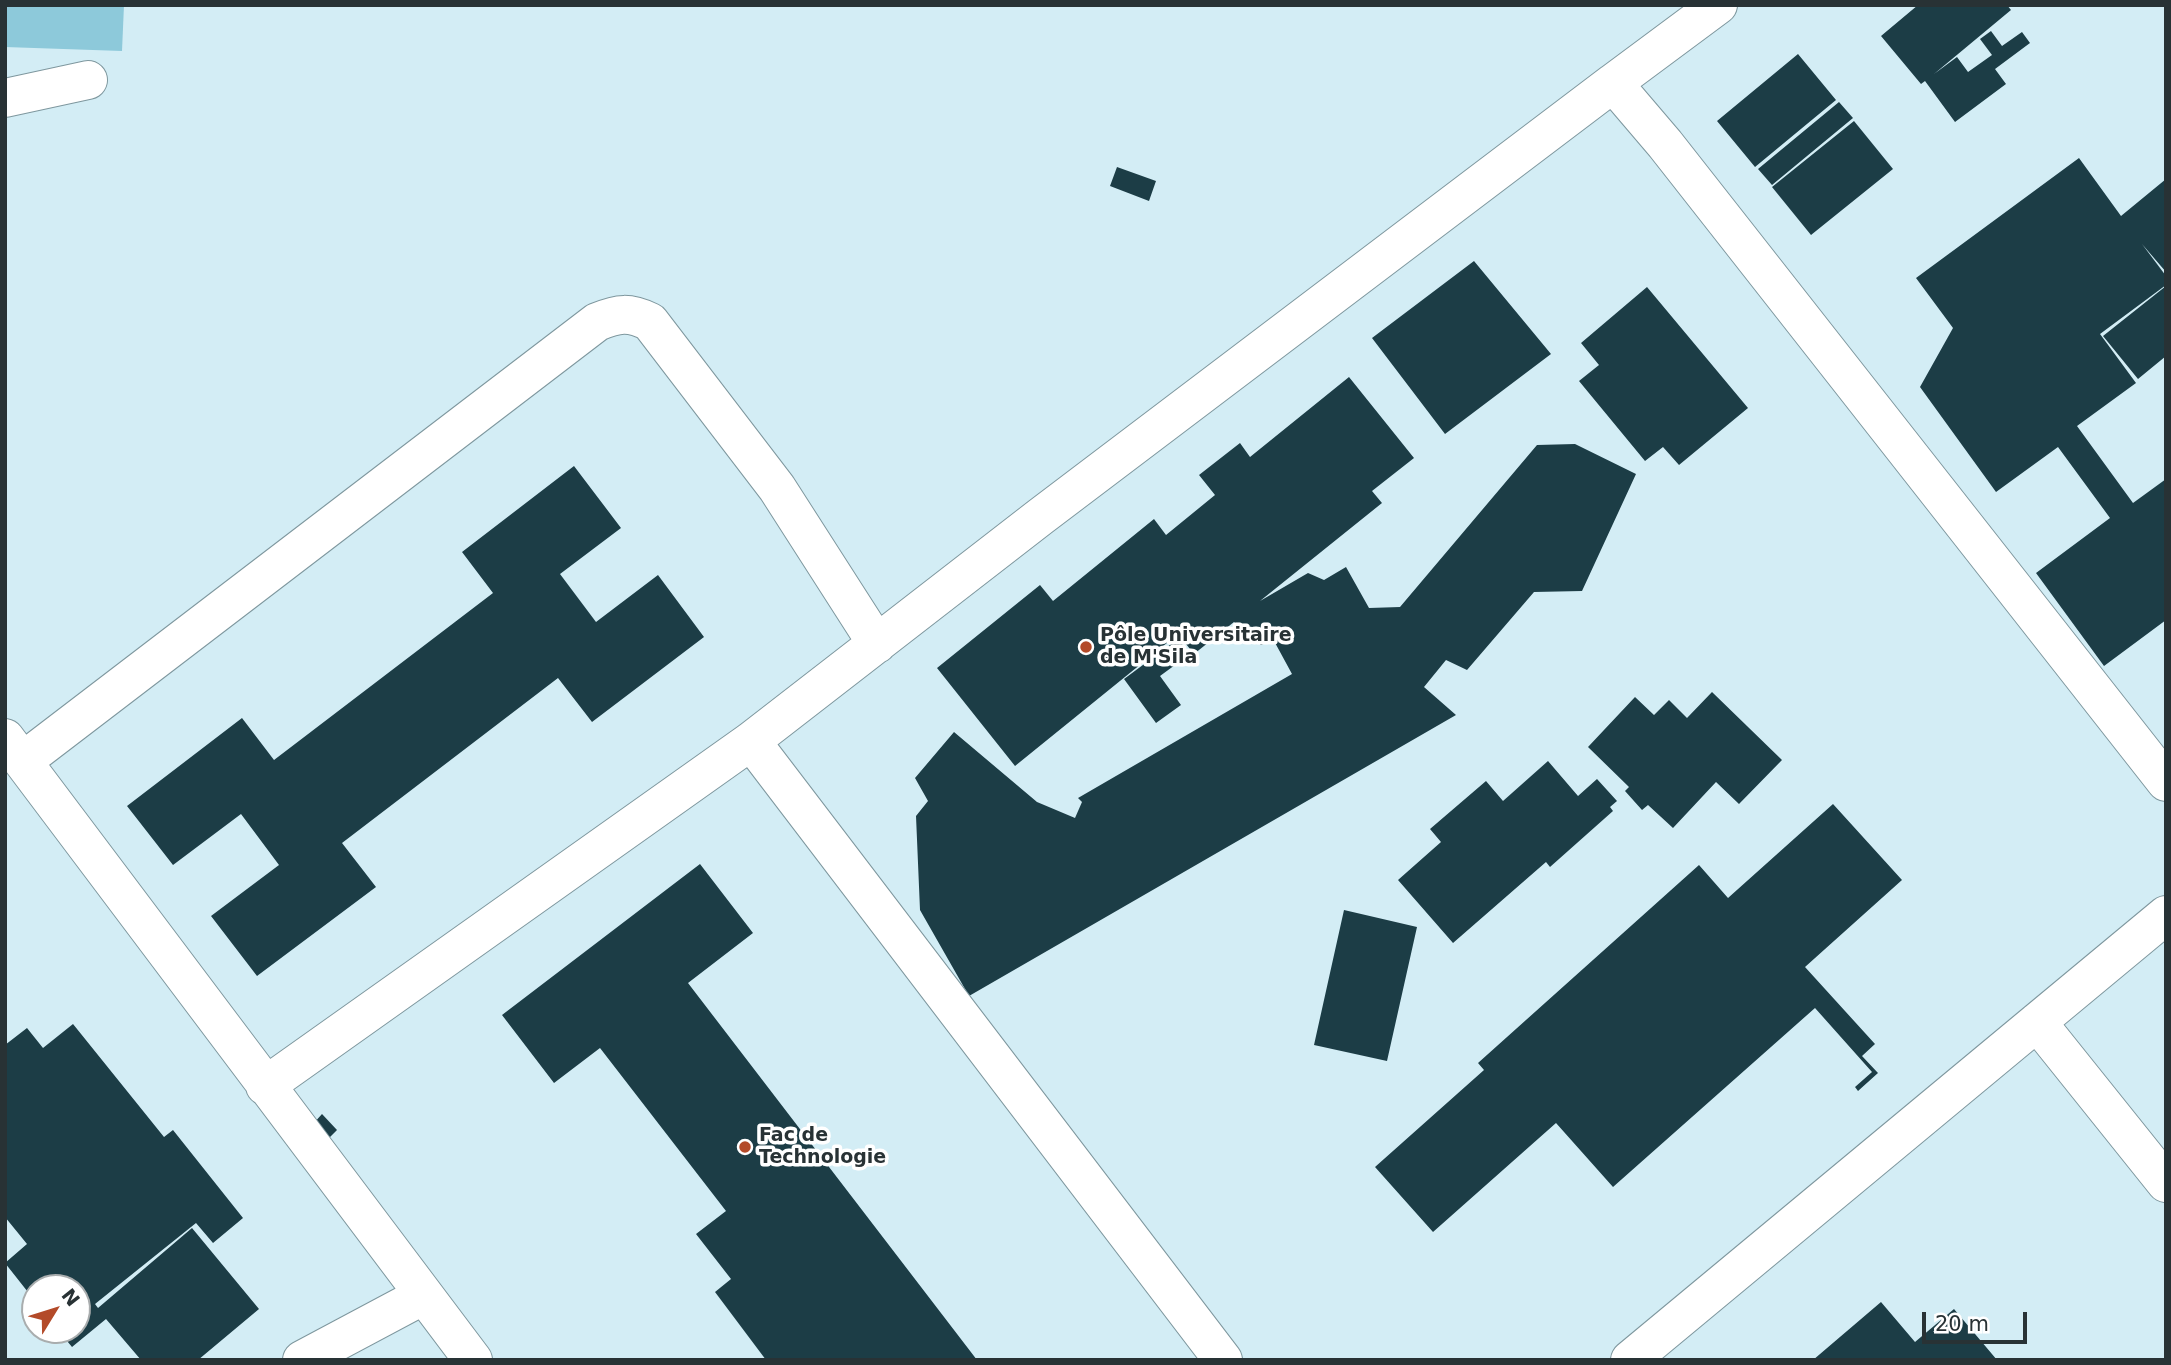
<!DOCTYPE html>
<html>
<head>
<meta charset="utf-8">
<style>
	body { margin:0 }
	#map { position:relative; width:2171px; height:1365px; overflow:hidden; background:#d3edf5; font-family:"DejaVu Sans",sans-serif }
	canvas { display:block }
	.frame { position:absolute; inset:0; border:7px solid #283235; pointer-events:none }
	.north { position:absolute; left:21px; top:1274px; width:70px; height:70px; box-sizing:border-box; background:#fff; border:2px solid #a9adae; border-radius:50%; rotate:52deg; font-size:19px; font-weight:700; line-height:28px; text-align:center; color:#283235 }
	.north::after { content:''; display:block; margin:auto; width:24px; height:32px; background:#b34a29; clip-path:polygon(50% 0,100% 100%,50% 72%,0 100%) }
	.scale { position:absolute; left:1922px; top:1312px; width:105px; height:32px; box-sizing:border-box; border:4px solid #283235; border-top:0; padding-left:9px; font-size:21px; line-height:24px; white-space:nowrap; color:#283235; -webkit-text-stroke:5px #fff; paint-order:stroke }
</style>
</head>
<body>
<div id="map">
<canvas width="2171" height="1365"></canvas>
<div class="frame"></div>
<div class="north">N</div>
<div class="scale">20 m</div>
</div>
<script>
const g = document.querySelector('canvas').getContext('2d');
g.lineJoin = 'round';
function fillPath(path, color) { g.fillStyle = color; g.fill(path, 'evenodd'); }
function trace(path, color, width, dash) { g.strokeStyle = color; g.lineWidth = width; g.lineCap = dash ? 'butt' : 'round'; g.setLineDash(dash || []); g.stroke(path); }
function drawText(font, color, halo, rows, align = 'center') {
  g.font = font + ' "DejaVu Sans",sans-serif'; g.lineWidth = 7; g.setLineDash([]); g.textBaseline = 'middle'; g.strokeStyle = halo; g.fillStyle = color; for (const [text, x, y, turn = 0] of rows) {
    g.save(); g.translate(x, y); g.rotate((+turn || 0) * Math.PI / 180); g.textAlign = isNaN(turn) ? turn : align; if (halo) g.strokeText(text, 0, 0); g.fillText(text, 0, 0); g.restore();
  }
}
fillPath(new Path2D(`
	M5,5H124L122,51L5,47Z`), '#8dc9da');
fillPath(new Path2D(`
	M1918,5H2007L2011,10L1934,74L1957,57L1968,72L1992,55L1980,39L1991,31L2002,46L2022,32L2030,43L1995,69L2006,84L1955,122L1925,81L1921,84L1881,36Z
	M1798,54L1836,100L1755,167L1717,121Z
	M1839,102L1853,118L1772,185L1758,169Z
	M1854,121L1893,169L1811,235L1772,187Z
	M2079,158L2121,216L2166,179V272L2142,244L2166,276V285L2100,334L2136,383L2077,426L2133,503L2166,479V620L2104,666L2036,573L2110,518L2058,447L1996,492L1920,387L1953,328L1916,278Z
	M1117,167L1156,181L1149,201L1110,186Z
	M1474,261L1551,354L1445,434L1372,338Z
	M2166,286V356L2138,379L2103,336Z
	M1647,287L1748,408L1679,465L1663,447L1645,461L1579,381L1599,365L1581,343Z
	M1349,377L1414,458L1372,491L1382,503L1260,601L1308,573L1324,580L1346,567L1369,608L1400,607L1537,445L1575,444L1636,474L1582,591L1534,592L1467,670L1446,660L1424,687L1456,715L969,996L920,910L916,816L928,801L915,778L954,732L1037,802L1075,818L1082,802L1078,798L1292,674L1273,639L1261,645L1234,622L1194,654L1178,634L1015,766L937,668L1040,585L1053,601L1154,519L1166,535L1215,495L1199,475L1240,443L1250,457Z
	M574,466L621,528L560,574L596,622L658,575L704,637L592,722L558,678L342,843L376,887L257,976L211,916L279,865L241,814L173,865L127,806L242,718L274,760L493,593L462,552Z
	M1178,639L1190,654L1160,676L1181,705L1156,723L1124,679Z
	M1712,692L1782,760L1739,804L1716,782L1673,828L1648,805L1642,810L1625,791L1629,787L1588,747L1635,697L1654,715L1669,700L1687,718Z
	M1548,761L1578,796L1597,779L1617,801L1610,807L1613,811L1550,867L1546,862L1453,943L1398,880L1441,842L1430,829L1486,781L1503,801Z
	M1833,804L1902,880L1805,967L1875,1044L1862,1056L1878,1073L1858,1091L1855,1087L1872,1072L1815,1008L1613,1187L1556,1123L1433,1232L1375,1167L1484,1070L1478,1063L1699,865L1728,898Z
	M700,864L753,933L688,983L977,1360H766L715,1292L731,1279L696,1234L726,1211L600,1048L554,1083L502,1015Z
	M1344,910L1417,927L1387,1061L1314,1045Z
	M73,1024L164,1137L173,1130L243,1218L213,1243L196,1223L95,1304L98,1308L192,1228L259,1309L198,1360H141L106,1319L72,1347L58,1330H77V1288H35V1301L5,1263L27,1244L5,1217V1045L27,1028L43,1048Z
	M322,1114L337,1130L328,1139L313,1124Z
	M1881,1302L1915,1342L1954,1309L1997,1360H1813Z`), '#1c3d46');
const minor = new Path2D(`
	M1613,83L1718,5
	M5,98L88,80
	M5,738L473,1360
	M751,741L1223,1360
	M23,761L597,322C619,313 629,312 650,322L777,488L877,644
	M2037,1022L2166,1183
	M265,1086L751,741L1040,517L1613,83L1665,144L2166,782
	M302,1360L424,1295
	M1630,1360L2166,915`);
trace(minor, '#7e979e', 40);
trace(minor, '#fff', 38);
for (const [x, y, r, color] of [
	[1086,647,7,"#b34a29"],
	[745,1147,7,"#b34a29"]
]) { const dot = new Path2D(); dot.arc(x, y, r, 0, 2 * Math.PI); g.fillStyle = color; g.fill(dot); trace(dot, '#fff', 2.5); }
drawText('bold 19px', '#283235', '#fff', [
	["Pôle Universitaire",1100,636],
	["de M'Sila",1100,658],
	["Fac de",759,1136],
	["Technologie",759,1158]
], 'left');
</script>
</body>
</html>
